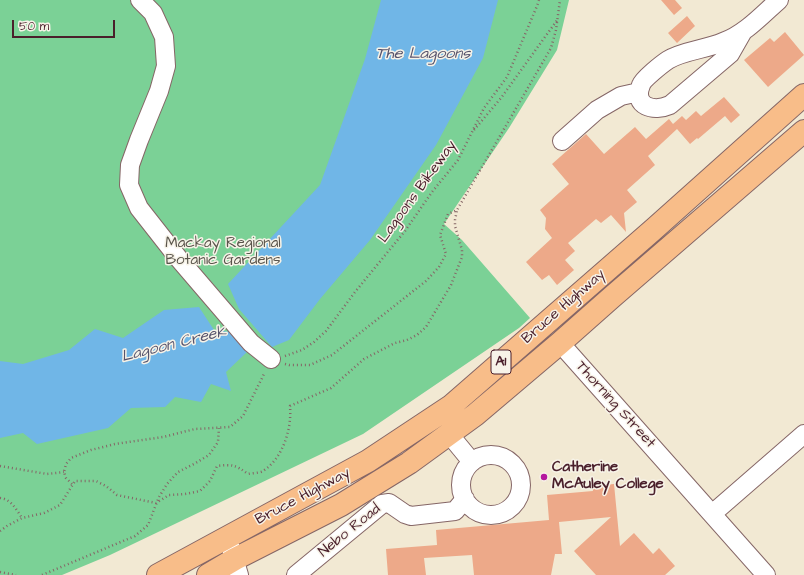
<!DOCTYPE html>
<html>
<head>
<meta charset="utf-8">
<style>
	body { margin:0 }
	#map { position:relative; width:804px; height:575px; overflow:hidden; background:#f2e9d3; font-family:"Architects Daughter",sans-serif }
	canvas { display:block }
	.scale { position:absolute; left:12px; top:20px; width:103px; height:18px; box-sizing:border-box; border:2px solid #4a1f2b; border-top:0; padding-left:5px; font-size:12px; line-height:14px; white-space:nowrap; color:#4a1f2b; -webkit-text-stroke:3px #f7f3e8; paint-order:stroke }
</style>
</head>
<body>
<div id="map">
<canvas width="804" height="575"></canvas>
<div class="scale">50 m</div>
</div>
<script>
const g = document.querySelector('canvas').getContext('2d');
g.lineJoin = 'round';
function fillPath(path, color) { g.fillStyle = color; g.fill(path, 'evenodd'); }
function trace(path, color, width, dash) { g.strokeStyle = color; g.lineWidth = width; g.lineCap = dash ? 'butt' : 'round'; g.setLineDash(dash || []); g.stroke(path); }
function drawText(font, color, halo, rows, align = 'center') {
  g.font = font + ' "Architects Daughter",sans-serif'; g.lineWidth = 3; g.setLineDash([]); g.textBaseline = 'middle'; g.strokeStyle = halo; g.fillStyle = color; for (const [text, x, y, turn = 0] of rows) {
    g.save(); g.translate(x, y); g.rotate((+turn || 0) * Math.PI / 180); g.textAlign = isNaN(turn) ? turn : align; if (halo) g.strokeText(text, 0, 0); g.fillText(text, 0, 0); g.restore();
  }
}
fillPath(new Path2D(`
	M0,0H569L557,50L509,128L444,224L462,240L530,318L519,328L363,434L110,555L62,575H0Z`), '#7bd196');
fillPath(new Path2D(`
	M381,0H498L483,58L436,145L370,240L320,299L289,340L272,347L239,309L228,284L320,185L365,59Z
	M199,307L214,330L230,332L247,352L226,372L231,391L211,384L201,402L175,397L165,407L131,408L108,428L37,444L23,433L0,438V361L23,364L69,350L95,329L123,338L164,310Z`), '#70b6e7');
fillPath(new Path2D(`
	M661,0H675L682,8L674,15Z
	M687,16L695,26L677,43L668,33Z
	M785,32L804,55L768,87L744,60L770,38L774,42Z
	M724,97L740,115L731,123L725,116L698,139L697,138L690,144L677,129L648,156L655,165L627,190L637,202L624,213L626,232L611,215L601,223L596,219L568,243L575,251L565,260L574,270L557,285L549,275L542,280L526,262L552,238L545,229L546,218L540,210L569,184L552,164L586,134L604,154L635,127L646,139L669,119L673,124L682,116L686,120L696,111L701,116Z
	M614,484L620,546L634,533L653,554L659,548L675,566L665,575H596L574,551L611,517L559,522L562,554H555L551,575H474L472,555L424,558L426,575H388L386,549L437,545L436,530L549,520L547,495L593,491L592,486Z`), '#eda989');
const minor = new Path2D(`
	M140,0L153,13L164,37L166,66L159,91L139,140L130,165L129,185L139,208L179,259L251,343L271,359
	M742,33L730,54L670,105C654,112 632,107 641,85C643,79 662,64 668,60C682,51 707,49 723,42C745,34 762,15 779,0
	M562,141L597,110L621,96L639,92
	M560,343L766,575
	M449,434L472,462
	M461 485a30 30 0 1 1 60 0a30 30 0 1 1-60 0Z
	M712,514L804,434
	M231,548L239,575
	M296,575L382,504L389,503L405,514L411,516L455,511L465,499`);
const highway = new Path2D(`
	M158,575L368,461L451,406L654,229L804,95
	M208,575L235,559L341,505L409,463L475,415L560,343L612,297L804,131`);
trace(minor, '#856666', 20);
trace(highway, '#856666', 24);
trace(new Path2D(`
	M474,130L501,98L558,19
	M285,356L302,350L314,342L326,331L355,292L405,231L432,192L458,160L484,108L507,77L537,6L539,0
	M285,364L289,365H310L332,355L426,281L439,267L446,254L440,235L448,214L457,210L551,48L556,30L560,0
	M0,466L47,474L64,472
	M72,484L66,478L64,472L66,464L71,458L91,450L115,444L163,437L195,429L230,427L243,416L265,372
	M0,498C11,499 16,509 22,518
	M0,531L7,526L22,518L44,513L60,505L75,481H96L106,486L117,495L156,503L169,495L185,494L200,491L210,481L217,466C232,464 236,465 248,474C253,473 260,473 263,471C283,458 292,429 290,406L331,388L364,359L395,343L407,340L417,335L426,327L451,285L462,257V250L455,226V220L457,210
	M0,572L16,575
	M42,575L135,536L148,525L159,497L167,484L178,472L194,464L209,455L218,442L219,428`), '#856666', 2.5, [1, 3]);
trace(minor, '#fff', 18);
trace(highway, '#f8bd89', 22);
for (const [x, y, r, color] of [
	[544,477,4,"#b5179e"]
]) { const dot = new Path2D(); dot.arc(x, y, r, 0, 2 * Math.PI); g.fillStyle = color; g.fill(dot); trace(dot, '#f7f3e8', 1.5); }
for (const [x, y, w] of [
	[501,362,20]
]) { const box = new Path2D(); box.roundRect(x - w / 2, y - 12, w, 24, 3); g.fillStyle = '#f7f3e8'; g.fill(box); trace(box, '#4a1f2b', 1); }
drawText('bold 14px', '#4a1f2b', null, [
	["A1",501,362]
]);
drawText('15px', '#4a1f2b', '#f7f3e8', [
	["Lagoons Bikeway",418,192,-54],
	["Bruce Highway",564,307,-41],
	["Thorning Street",615,405,48],
	["Bruce Highway",303,497,-28],
	["Nebo Road",350,531,-39]
]);
drawText('15px', '#59544b', '#f7f3e8', [
	["Mackay Regional",223,244],
	["Botanic Gardens",223,261]
]);
drawText('bold 15px', '#4a1f2b', '#f7f3e8', [
	["Catherine",552,468],
	["McAuley College",552,485]
], 'left');
drawText('italic 16px', '#57546d', '#f7f3e8', [
	["The Lagoons",423,55],
	["Lagoon Creek",174,345,-14]
]);
</script>
</body>
</html>
